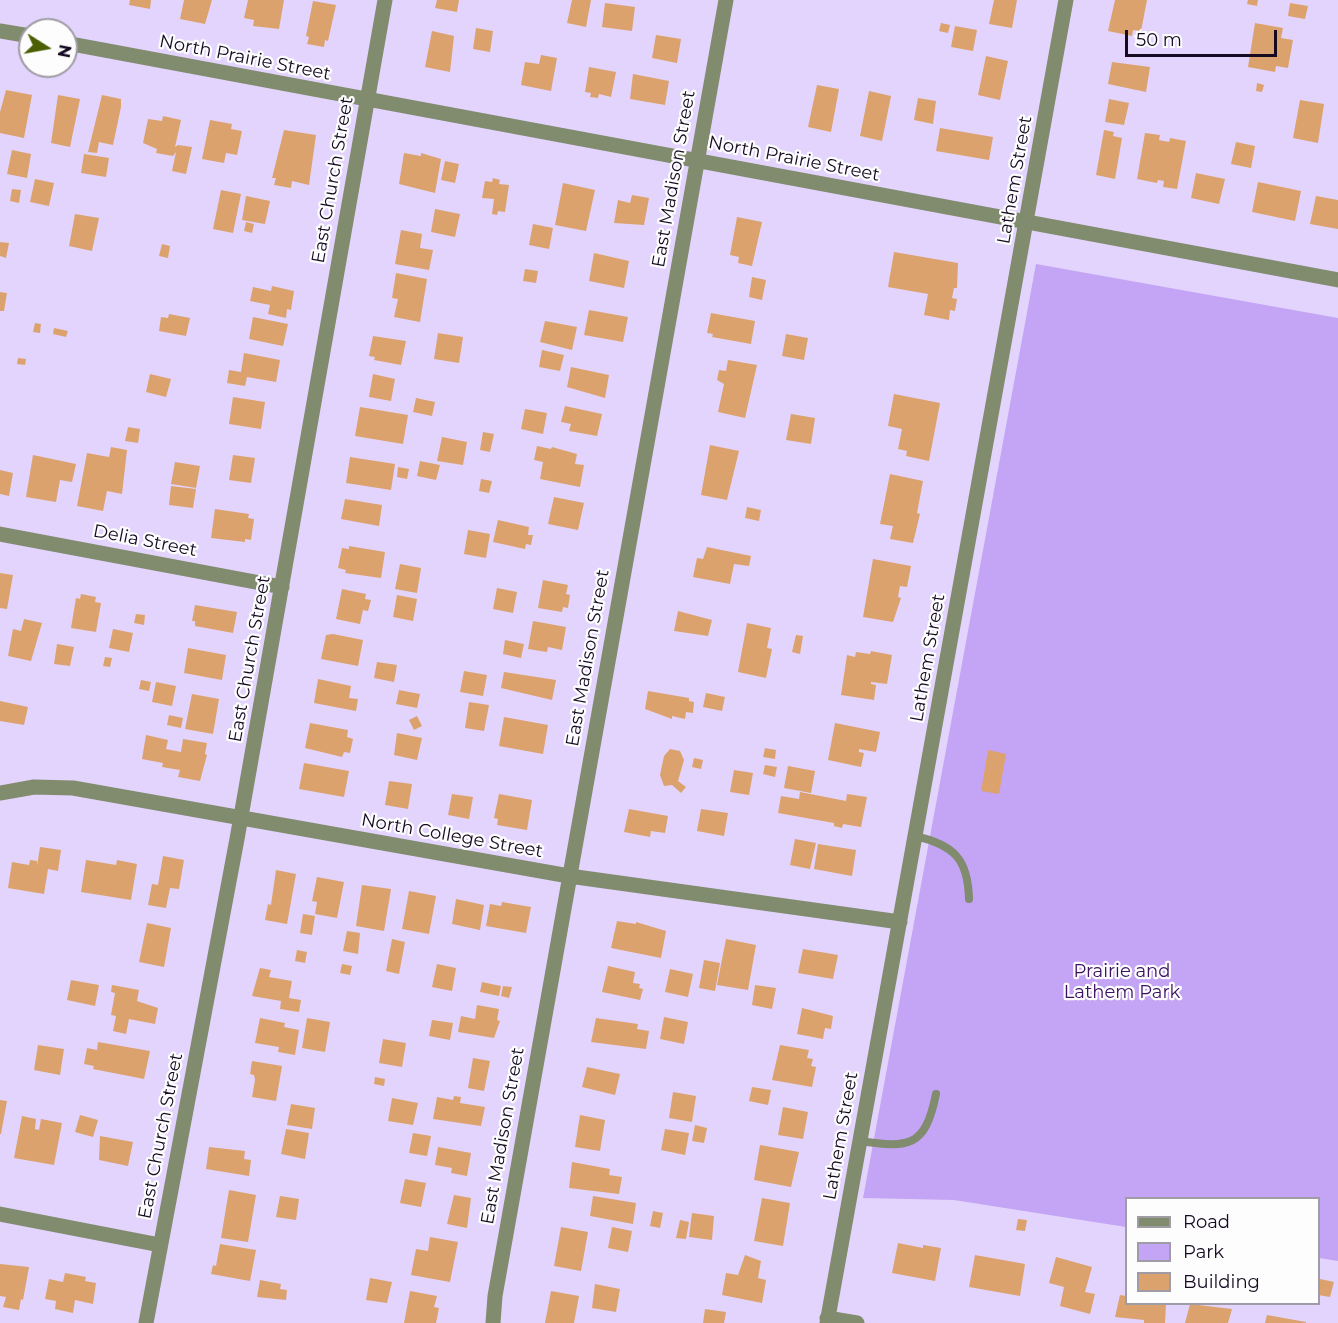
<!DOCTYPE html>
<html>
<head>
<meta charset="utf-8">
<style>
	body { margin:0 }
	#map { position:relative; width:1338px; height:1323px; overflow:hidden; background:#e3d4fd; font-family:Montserrat,sans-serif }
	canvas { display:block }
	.legend { position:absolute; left:1125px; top:1197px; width:195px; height:108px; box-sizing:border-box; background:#fdfdfd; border:2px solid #a09ca5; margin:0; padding:8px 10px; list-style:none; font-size:18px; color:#150a22 }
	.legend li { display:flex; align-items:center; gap:12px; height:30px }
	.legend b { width:30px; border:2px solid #a09ca5 }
	.north { position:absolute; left:18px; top:18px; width:60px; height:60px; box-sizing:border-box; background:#fdfdfd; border:2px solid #a09ca5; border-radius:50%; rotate:101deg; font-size:16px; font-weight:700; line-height:24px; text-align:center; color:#150a22 }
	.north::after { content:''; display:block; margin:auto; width:21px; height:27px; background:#4c5f04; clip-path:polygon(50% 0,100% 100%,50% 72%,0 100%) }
	.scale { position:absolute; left:1125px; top:30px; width:152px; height:27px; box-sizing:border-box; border:3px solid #150a22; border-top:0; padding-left:8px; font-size:18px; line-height:21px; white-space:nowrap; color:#150a22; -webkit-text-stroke:4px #fdfdfd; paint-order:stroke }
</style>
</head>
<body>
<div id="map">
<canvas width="1338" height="1323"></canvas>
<ul class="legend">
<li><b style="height:8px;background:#818b6e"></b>Road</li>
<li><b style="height:16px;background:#c4a4f4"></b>Park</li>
<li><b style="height:16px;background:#dca26e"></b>Building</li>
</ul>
<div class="north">N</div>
<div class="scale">50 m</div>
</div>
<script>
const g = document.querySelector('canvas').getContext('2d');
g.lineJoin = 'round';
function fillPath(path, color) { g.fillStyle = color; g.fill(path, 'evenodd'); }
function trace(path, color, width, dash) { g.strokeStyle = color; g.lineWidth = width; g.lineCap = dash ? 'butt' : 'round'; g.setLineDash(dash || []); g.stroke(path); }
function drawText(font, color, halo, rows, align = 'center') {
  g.font = font + ' Montserrat,sans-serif'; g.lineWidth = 4.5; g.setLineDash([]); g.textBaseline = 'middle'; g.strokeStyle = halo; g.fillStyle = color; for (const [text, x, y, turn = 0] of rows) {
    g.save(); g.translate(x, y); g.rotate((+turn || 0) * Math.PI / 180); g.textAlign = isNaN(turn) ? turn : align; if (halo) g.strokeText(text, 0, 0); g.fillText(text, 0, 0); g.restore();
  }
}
fillPath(new Path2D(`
	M1036,264L1338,318V1261L1319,1258L1318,1198H1126V1227L954,1200L863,1198Z`), '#c4a4f4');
fillPath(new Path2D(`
	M130,0H151L150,9L129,5Z
	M184,0H212L205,24L180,19Z
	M248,0H284L279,29L253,26L254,20L244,18Z
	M437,0H459L457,12L435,8Z
	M572,0H591L586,27L567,23Z
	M994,0H1017L1012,28L989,24Z
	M1115,0H1147L1141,31L1133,30L1132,36L1108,31Z
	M1248,0H1258L1257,6L1247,4Z
	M313,1L336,5L328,41L325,40L324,47L307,44L309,37L306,36Z
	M605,3L635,7L632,31L602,27Z
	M1290,3L1308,6L1305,19L1288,16Z
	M941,23L950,25L948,33L939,31Z
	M1255,23L1283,28L1281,38L1293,40L1288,68L1276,66L1275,72L1248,67Z
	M955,26L977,30L973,51L951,47Z
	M476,28L493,31L490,52L473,49Z
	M432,31L454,36L450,72L425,67Z
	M656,35L681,39L677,63L652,58Z
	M541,55L557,58L551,91L521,85L525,62L539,64Z
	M986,56L1008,61L1000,100L978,95Z
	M1112,62L1150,67L1146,92L1108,84Z
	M589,67L616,72L611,97L599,94L598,98L590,97L591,93L585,92Z
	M633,74L669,81L665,105L630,99Z
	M1257,83L1264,85L1262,92L1256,91Z
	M817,85L839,89L831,132L808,127Z
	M6,90L32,95L24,138L0,133V112Z
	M869,91L891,96L882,141L860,136Z
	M58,95L80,99L70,147L51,143Z
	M102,95L121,99V107L113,145L99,142L97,153L88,152Z
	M918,98L936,101L933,124L914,120Z
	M1109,99L1129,103L1124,125L1105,122Z
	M1300,100L1324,104L1318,143L1293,138Z
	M163,116L181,120L175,147L178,145L192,147L186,174L172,171L176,152L173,156L156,153L157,149L143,143L148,119L162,121Z
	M210,120L232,124L231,129L242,131L237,155L226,153L224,163L202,159Z
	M940,128L993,137L989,160L936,151Z
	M284,130L316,135L309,185L292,181L291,188L274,185L276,178H272Z
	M1104,130L1114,132L1113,136L1122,138L1115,179L1096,175Z
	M1145,133L1160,135L1159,140L1169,142L1170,138L1186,141L1177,189L1163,187L1164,181L1158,180L1157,183L1137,179Z
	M1236,142L1255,146L1251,168L1231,164Z
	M12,150L31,154L27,178L7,174Z
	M404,153L421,156V153L441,159L435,193L399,184Z
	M84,154L109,158L106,177L81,173Z
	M445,161L459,164L455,183L441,180Z
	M1196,173L1225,179L1219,204L1191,198Z
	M493,178L500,180L499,184L509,185L505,212L498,211L497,215L492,214L494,199L482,198L485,181L492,182Z
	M35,179L54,183L49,206L30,202Z
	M1258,182L1301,191L1295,221L1252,212Z
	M563,183L595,190L586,231L555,225Z
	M12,189L21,190L19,203L10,201Z
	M221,190L241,194L233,233L213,229Z
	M632,195L649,198L644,225L614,223L618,200L630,203Z
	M246,196L270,201L265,224L242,220Z
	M1316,196L1338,200V229L1310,224Z
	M435,209L460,214L455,237L431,232Z
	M75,214L99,218L92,251L69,246Z
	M737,217L762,222L752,266L738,263L739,257L730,255Z
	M246,222L254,224L252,233L244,231Z
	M533,224L553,228L549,249L529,245Z
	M401,230L422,234L420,248L433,250L429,270L395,264Z
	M0,242L9,243L6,258L0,256Z
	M162,244L170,246L168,258L159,256Z
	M894,252L958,263L957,288H954L952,298L957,299L955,311L950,310L949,320L924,315L928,294L888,287Z
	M594,253L629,261L624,288L589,281Z
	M525,269L538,271L536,283L523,281Z
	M396,273L427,279L420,322L394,317L398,299L392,298Z
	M752,277L766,280L762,300L749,297Z
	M272,286L294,291L291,310L287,309L286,318L268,314L270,305L250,301L253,287L271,291Z
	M0,292L7,293L4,311H0Z
	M589,310L628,317L623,342L584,335Z
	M711,313L755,321L751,344L712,337L713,334L707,333Z
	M169,314L190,318L186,336L159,331L161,317L168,318Z
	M253,317L288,324L283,346L249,339Z
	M545,321L577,327L572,350L540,342Z
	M35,323L41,324L40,333L33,332Z
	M54,328L68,331L66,337L53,334Z
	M438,333L463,337L459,363L434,359Z
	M786,334L808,338L804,360L782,356Z
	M373,336L406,341L401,365L374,360L375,357L369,356Z
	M542,350L564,355L560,371L539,367Z
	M244,353L280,360L276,382L247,377L245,386L227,383L229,370L241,372Z
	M18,358L26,359L25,365L17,364Z
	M728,360L757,365L745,418L718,412L724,384L717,380L719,370L726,371Z
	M571,367L609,375L605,398L567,387Z
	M150,374L171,379L166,397L146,392Z
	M373,374L395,379L391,401L369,397Z
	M894,394L940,403L929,461L906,456L907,451L898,449L902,429L888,426Z
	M233,397L265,402L261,429L229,424Z
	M416,398L435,402L432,416L413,412Z
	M565,406L602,414L597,436L569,431L571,424L561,422Z
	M360,407L408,415L403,444L355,436Z
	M525,409L547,413L543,434L521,429Z
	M791,414L815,418L811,444L786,440Z
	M128,427L140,429L138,443L125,441Z
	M483,432L494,434L490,452L480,450Z
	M442,437L467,442L463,465L437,461Z
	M710,445L739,451L727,500L701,495Z
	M537,446L551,449L552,447L577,454L575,464L584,465L580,487L540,479L543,462L534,460Z
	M111,447L127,450L122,494L107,491L103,511L77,506L87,453L109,457Z
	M33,455L76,464L72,482L60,480L56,502L26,497Z
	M233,455L255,458L251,483L229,480Z
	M350,457L395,464L391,490L346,483Z
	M420,461L440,465L436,480L417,476Z
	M175,462L200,466L196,488L171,484Z
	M398,467L409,469L407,479L397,477Z
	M0,470L13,473L9,496L0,494Z
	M890,474L923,481L917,513L920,514L913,543L890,539L893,526L880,524Z
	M481,479L492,481L489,493L479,491Z
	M171,486L196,489L193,508L169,505Z
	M554,497L584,503L578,530L548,524Z
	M345,499L382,505L379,526L341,519Z
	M747,507L761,510L759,521L745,518Z
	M215,509L249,514L248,518L254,519L251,540L245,539V542L211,538Z
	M498,520L529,527L528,535H533L531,545L526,544L525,549L493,542Z
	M468,530L490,534L486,558L464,554Z
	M349,546L385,552L381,578L345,573L346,570L338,568L342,548L349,549Z
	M707,547L751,556L749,566L734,564L730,584L693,577L697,558L703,559Z
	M873,559L911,566L907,587L900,586L898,597L901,598L893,622L863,617Z
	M400,564L421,568L417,593L395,589Z
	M0,573L13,575L7,609L0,608Z
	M543,580L568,585L566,594L570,595L568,608L563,607L562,612L538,608Z
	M497,588L517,592L513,613L493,609Z
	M342,589L366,594L365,599L371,600L368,611L363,610L360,624L336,619Z
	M81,594L96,597L95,602L101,603L96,632L71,628L76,598L80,599Z
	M397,595L417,599L413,621L393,617Z
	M195,605L237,612L233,633L195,626V621H192Z
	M678,611L712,620L708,636L674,631Z
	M136,614L145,615L144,625L134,623Z
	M24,619L42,623L31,661L8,656L13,629L21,631Z
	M533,621L566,627L562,650L548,647L547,652L528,649Z
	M747,623L771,628L767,648L772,649L766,678L738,672Z
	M113,629L133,633L129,652L109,648Z
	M333,634L363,640L358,666L321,659L326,635Z
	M796,635L803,636L800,654L792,652Z
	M505,640L524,644L521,658L503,654Z
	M57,644L74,647L70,666L54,664Z
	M188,648L226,655L222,680L184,673Z
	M871,651L892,655L887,684L871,682V684L876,685L874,700L841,695L847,655L855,657L856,652L870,654Z
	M105,657L112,658L110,667L103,666Z
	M377,662L397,665L394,682L374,678Z
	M464,671L487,675L483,696L460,692Z
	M504,672L556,680L552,700L501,688Z
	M318,679L351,686L349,698L358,699L356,711L314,703Z
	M141,680L151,682L149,691L139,689Z
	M156,682L176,686L172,706L152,702Z
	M399,690L420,694L417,708L396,704Z
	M648,691L689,698V701L694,702L693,713L686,712L685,719L672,716V719L645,709Z
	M706,693L725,697L722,711L703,707Z
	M192,694L219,699L213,734L185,729Z
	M0,701L28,707L24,725L0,721Z
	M469,702L489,705L484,731L465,728Z
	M169,715L183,718L181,728L167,725Z
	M417,716L422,726L414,730L409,720Z
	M504,717L548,725L543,754L499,746Z
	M310,723L348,730L347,737L353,739L350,753L344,752L342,757L305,748Z
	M835,723L880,732L876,752L859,749V752L864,753L861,767L828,760Z
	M397,733L422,738L417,760L394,755Z
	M146,735L168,740L166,749L181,752L183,739L207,743L205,754L207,755L200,781L178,777L180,770L162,767L163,763L142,759Z
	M765,748L776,750L775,759L763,757Z
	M670,749L680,751L684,760L678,781L686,787L681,793L672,785L664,786L660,775L664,756Z
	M988,750L1006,754L999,794L981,791Z
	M694,758L703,760L701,769L692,767Z
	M304,763L349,771L344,797L299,789Z
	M765,765L777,767L775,777L763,774Z
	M788,766L815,771L811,793L784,788Z
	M734,770L753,773L749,795L730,792Z
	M389,781L412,784L408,809L385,805Z
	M800,792L846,801L847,794L867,797L861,827L843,824L842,828L834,826V823L778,813L781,796L799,799Z
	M452,794L473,797L469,819L448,815Z
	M499,794L532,800L527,830L497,825L498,819L494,818Z
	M629,809L668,816L665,833L651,831L650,837L624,832Z
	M701,809L728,813L724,836L697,831Z
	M795,839L816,843L810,869L790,865Z
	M818,844L856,850L852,876L814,869Z
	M40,847L61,850L58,871L48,869L44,894L8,888L12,862L29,865L30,860L37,861V866Z
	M163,856L184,860L179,889L170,888L166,908L148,905L152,884L158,885Z
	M86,860L116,865L117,860L137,864L131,900L81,892Z
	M276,870L296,874L287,924L265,920L268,904L271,905Z
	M317,877L344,882L337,918L315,914L317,902L312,901Z
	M362,885L391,889L384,931L356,926Z
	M409,891L436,896L429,934L402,929Z
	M456,899L484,905L480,930L452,924Z
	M502,902L531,907L526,933L486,926L490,904L501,906Z
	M303,914L315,916L312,935L300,933Z
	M617,921L636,924V922L666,931L661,958L611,948Z
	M147,923L171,928L164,967L139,962Z
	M347,931L360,933L358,954L343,951Z
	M392,939L405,942L399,974L386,971Z
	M726,939L756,945L748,990L717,985Z
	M803,949L838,955L833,979L798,973Z
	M297,950L307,952L305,963L295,961Z
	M704,960L720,963L715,991L699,988Z
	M342,964L352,966L350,975L340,973Z
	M437,964L456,968L452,991L432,987Z
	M608,966L635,972L633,983L640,984L639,988L643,989L640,1000L602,992Z
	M260,968L271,970L269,977L292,981L289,998L301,1000L299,1012L280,1009L281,1001L252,996Z
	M670,969L693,974L688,997L665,992Z
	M71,980L99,985L95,1006L67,1000Z
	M482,982L501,986L499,996L480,992Z
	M112,985L139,990L137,1001L158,1008L155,1024L129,1019L126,1034L113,1031L116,1016L111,1015L115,993L111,992Z
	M755,985L776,988L772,1009L752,1005Z
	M503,986L512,987L509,998L501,996Z
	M477,1005L499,1009L497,1020L500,1021L494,1038L458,1032L461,1016L475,1019Z
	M802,1008L833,1016L831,1029L825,1028L823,1039L797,1034Z
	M664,1017L688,1022L684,1044L660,1039Z
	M260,1018L285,1023L284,1027L299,1030L295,1055L278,1052L279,1047L255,1043Z
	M307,1018L330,1022L325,1052L302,1048Z
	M596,1018L638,1024L637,1029L649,1031L646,1049L591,1042Z
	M432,1020L453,1023L450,1040L429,1036Z
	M383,1039L406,1043L402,1067L379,1063Z
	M98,1042L150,1051L144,1079L93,1069L94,1066L84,1064L87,1048L97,1050Z
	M38,1045L64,1049L60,1075L34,1070Z
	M780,1045L809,1050L807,1058L813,1059L811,1066L816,1067L812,1087L772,1080Z
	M473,1058L490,1061L484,1091L468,1088Z
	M252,1061L282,1066L276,1101L252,1097L255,1080L254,1075L250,1074Z
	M587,1067L620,1074L615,1095L582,1087Z
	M375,1077L385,1079L384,1086L374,1084Z
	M752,1087L771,1090L768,1105L749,1101Z
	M673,1092L696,1096L692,1122L669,1118Z
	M454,1096L461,1097L460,1103L485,1107L481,1126L433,1119L437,1097L453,1100Z
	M392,1098L418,1103L413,1125L388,1121Z
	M0,1100L7,1101L1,1134H0Z
	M291,1104L315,1108L312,1129L287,1125Z
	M783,1107L808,1112L803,1139L778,1135Z
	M80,1115L98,1120L93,1137L75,1132Z
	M580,1115L605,1120L600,1151L575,1147Z
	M22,1116L36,1119L35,1129L39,1130L41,1119L62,1123L54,1165L14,1158Z
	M695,1125L707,1128L704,1143L692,1141Z
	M286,1129L309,1133L305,1159L281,1154Z
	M665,1129L689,1133L685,1155L661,1150Z
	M413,1133L431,1136L427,1156L409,1153Z
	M100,1136L133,1142L128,1166L99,1160Z
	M760,1145L799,1152L791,1187L754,1180Z
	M209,1147L245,1151L244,1159L251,1160L249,1176L206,1169Z
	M438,1147L471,1153L467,1176L451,1173L452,1168L435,1165Z
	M572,1162L610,1169L609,1175L622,1177L619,1194L569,1188Z
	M405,1179L426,1183L421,1207L400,1203Z
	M229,1190L256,1195L248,1242L221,1238Z
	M454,1195L471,1198L467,1228L447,1224Z
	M280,1196L299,1199L296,1220L276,1217Z
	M593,1196L636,1203L633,1224L590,1216Z
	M762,1198L790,1203L783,1246L754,1241Z
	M653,1211L663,1213L660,1228L650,1226Z
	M692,1213L714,1216L712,1240L689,1237Z
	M1018,1219L1027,1220L1025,1231L1016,1230Z
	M680,1220L689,1222L686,1239L676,1238Z
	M561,1227L588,1232L581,1271L554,1266Z
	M612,1227L632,1231L628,1252L608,1248Z
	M430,1237L458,1242L450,1282L411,1275L416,1249L428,1251Z
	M898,1243L923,1248V1245L941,1248L935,1281L892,1273Z
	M220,1244L256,1250L250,1281L211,1274L213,1265L216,1266Z
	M745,1255L761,1261L758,1278L766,1280L762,1303L722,1295L726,1273L738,1275Z
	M975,1255L1025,1264L1020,1296L969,1287Z
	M1056,1257L1092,1267L1085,1292L1095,1294L1090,1314L1060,1306L1064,1287L1049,1283Z
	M0,1264L29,1267L23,1300L21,1299L19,1310L3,1307L6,1297L0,1296Z
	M65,1273L86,1277L85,1281L96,1283L93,1304L75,1300L73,1313L55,1309L56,1301L45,1299L49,1279L63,1282Z
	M370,1278L392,1282L387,1303L366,1300Z
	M1320,1279L1334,1282L1330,1297L1318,1295Z
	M260,1280L281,1284L280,1289L287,1290L286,1300L257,1297Z
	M595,1284L620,1289L616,1312L592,1308Z
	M410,1291L437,1296L434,1307L439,1308L436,1323H404Z
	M551,1291L579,1296L574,1323H545Z
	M1120,1295L1126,1296V1304H1166L1165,1323H1144V1320L1115,1317Z
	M1190,1304L1232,1309L1228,1323H1185Z
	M705,1309L726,1312L724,1323H703Z
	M1267,1315L1306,1322V1323H1265Z`), '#dca26e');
trace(new Path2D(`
	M915,836C955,845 968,860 969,899
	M859,1141C909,1148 925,1148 936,1094`), '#818b6e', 8);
trace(new Path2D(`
	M0,31L30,36
	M66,43L1338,280
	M0,534L282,587
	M0,793L34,787L73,788L569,876L900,922
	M0,1214L160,1245
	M827,1318L857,1323
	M146,1323L237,839L385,0
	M493,1323L495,1296L726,0
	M827,1323L1066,0`), '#818b6e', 15);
drawText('18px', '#150a22', '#fdfdfd', [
	["North Prairie Street",245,58,11],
	["North Prairie Street",794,159,11],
	["East Madison Street",674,179,-80],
	["East Church Street",333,180,-80],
	["Lathem Street",1015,180,-80],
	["Delia Street",145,541,11],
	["East Madison Street",588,658,-80],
	["Lathem Street",928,658,-80],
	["East Church Street",250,659,-80],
	["North College Street",452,836,10],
	["East Church Street",161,1136,-79],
	["East Madison Street",503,1136,-80],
	["Lathem Street",841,1136,-80]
]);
drawText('18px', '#3a1061', '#fdfdfd', [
	["Prairie and",1122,972],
	["Lathem Park",1122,993]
]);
</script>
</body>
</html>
